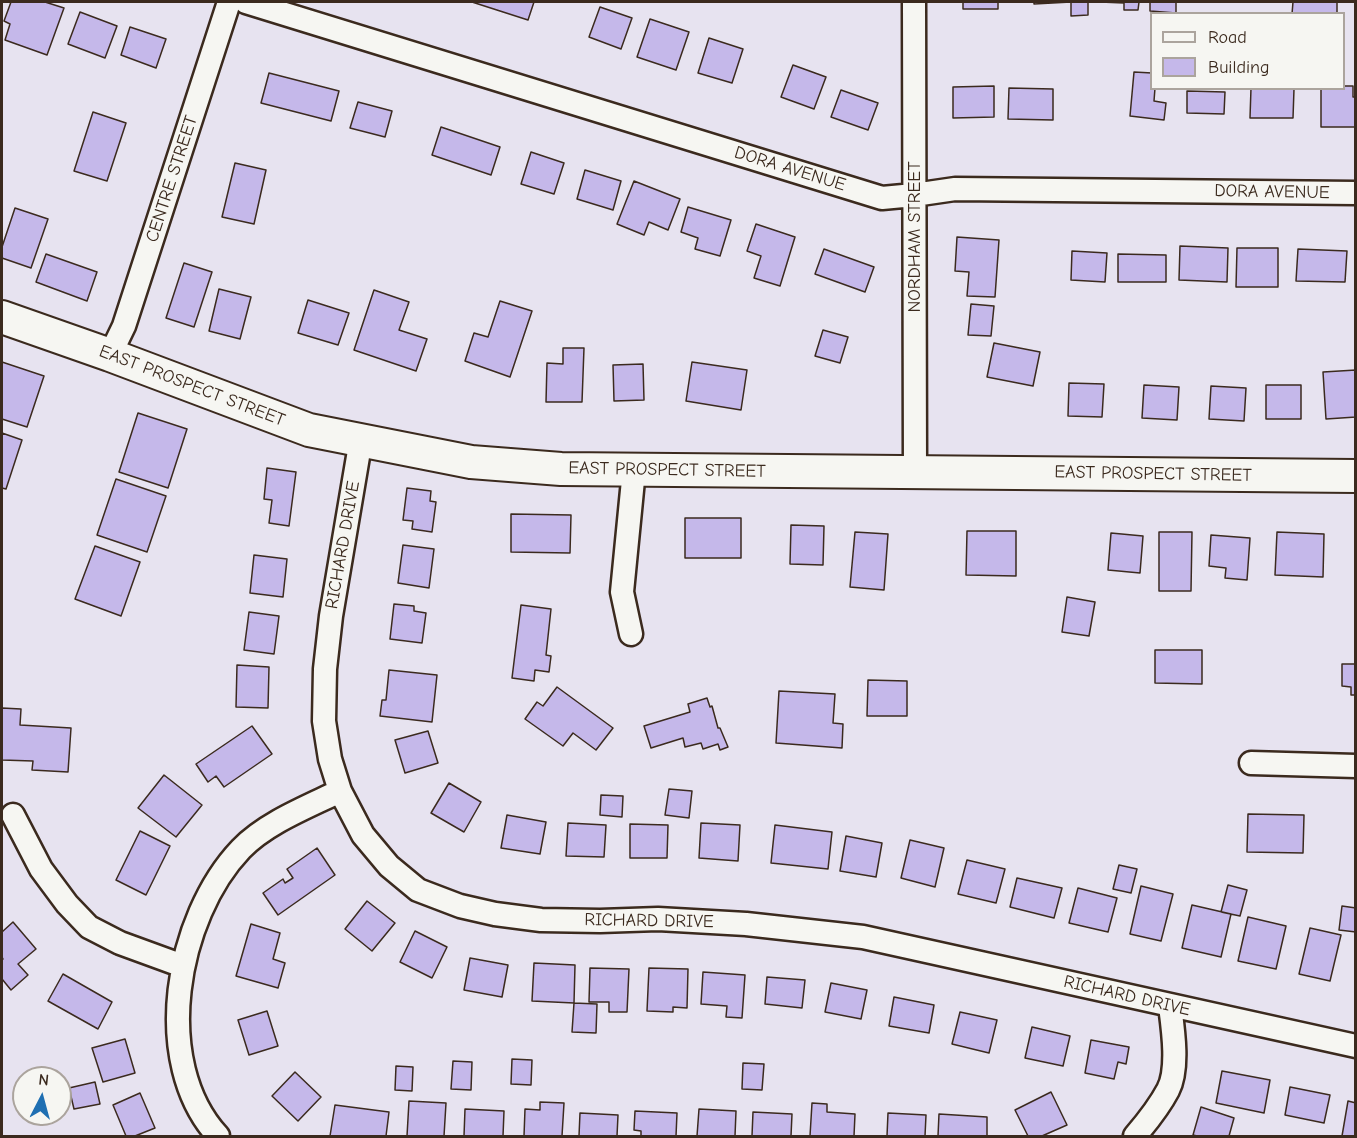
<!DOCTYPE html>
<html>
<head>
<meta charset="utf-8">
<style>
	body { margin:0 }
	#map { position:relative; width:1357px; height:1138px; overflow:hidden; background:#e7e3f0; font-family:"Comic Neue",sans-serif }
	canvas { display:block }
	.frame { position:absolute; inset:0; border:3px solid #3b2a1e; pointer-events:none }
	.legend { position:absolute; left:1150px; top:12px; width:195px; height:78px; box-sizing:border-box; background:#f6f6f2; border:2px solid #aba49d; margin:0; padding:8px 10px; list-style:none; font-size:18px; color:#3b2a1e }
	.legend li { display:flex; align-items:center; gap:12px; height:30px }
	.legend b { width:30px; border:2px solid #aba49d }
	.north { position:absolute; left:12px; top:1066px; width:60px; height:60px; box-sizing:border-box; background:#f6f6f2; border:2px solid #aba49d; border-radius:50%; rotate:6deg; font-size:16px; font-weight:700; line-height:24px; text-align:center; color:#3b2a1e }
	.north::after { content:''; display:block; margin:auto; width:21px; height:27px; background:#1f6fb2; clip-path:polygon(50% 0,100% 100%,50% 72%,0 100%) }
</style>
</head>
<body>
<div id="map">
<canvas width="1357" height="1138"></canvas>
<div class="frame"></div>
<ul class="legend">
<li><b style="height:8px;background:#f6f6f2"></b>Road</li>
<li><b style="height:16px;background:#c5b8ea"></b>Building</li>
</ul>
<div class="north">N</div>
</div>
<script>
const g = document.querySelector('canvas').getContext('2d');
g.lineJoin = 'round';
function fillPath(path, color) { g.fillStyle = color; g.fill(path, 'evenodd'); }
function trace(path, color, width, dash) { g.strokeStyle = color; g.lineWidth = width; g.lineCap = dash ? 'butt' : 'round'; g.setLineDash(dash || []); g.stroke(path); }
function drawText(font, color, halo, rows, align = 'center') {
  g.font = font + ' "Comic Neue",sans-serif'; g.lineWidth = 5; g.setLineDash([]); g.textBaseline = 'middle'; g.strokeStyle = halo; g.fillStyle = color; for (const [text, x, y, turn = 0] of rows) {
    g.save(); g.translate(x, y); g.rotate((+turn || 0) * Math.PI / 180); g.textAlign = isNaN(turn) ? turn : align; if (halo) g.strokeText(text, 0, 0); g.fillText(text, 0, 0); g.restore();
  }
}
const building = new Path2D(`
	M11,2H45L64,8L47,55L5,40L10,24L4,21Z
	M472,2H534L528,20Z
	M963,2H998V9H963Z
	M1034,2H1088V15L1071,16V2L1034,4Z
	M1100,2H1139L1138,10H1124V3Z
	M1150,2H1176V13L1150,11Z
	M1293,2H1337V14H1292Z
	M600,7L632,18L621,49L589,37Z
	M80,12L117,26L105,58L68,44Z
	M650,19L689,32L676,70L637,57Z
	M130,27L166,39L156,68L121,55Z
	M709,38L743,49L732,83L698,73Z
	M793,65L826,77L814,109L781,97Z
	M1134,72L1152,73V88H1155L1154,101L1166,103L1164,120L1130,116Z
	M269,73L339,91L331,121L261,103Z
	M994,86V117L953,118V87Z
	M1344,86H1353V97H1356V127H1321V88H1344Z
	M1009,88L1053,89V120L1008,119Z
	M1251,88L1294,89L1293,118H1250Z
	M841,90L878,103L868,130L831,117Z
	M1187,91L1225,92L1224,114L1187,113Z
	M358,102L392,111L385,137L350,128Z
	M93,112L126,123L107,181L74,171Z
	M441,127L500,147L491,175L432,155Z
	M531,152L564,163L554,194L521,184Z
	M235,163L266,170L254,224L222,217Z
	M585,170L621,181L613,210L577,199Z
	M634,181L680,199L668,230L649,222L644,235L617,224Z
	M688,207L731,220L720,256L695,249L698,238L681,232Z
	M15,208L48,219L31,268L2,258V247Z
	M756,224L795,237L780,286L754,278L761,256L747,251Z
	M957,237L999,240L995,297L967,296L969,272L955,271Z
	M1180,246L1228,248L1227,282L1179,280Z
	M1237,248H1278V287H1236Z
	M824,249L874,267L865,292L815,274Z
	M1298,249L1347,251L1345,282L1296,281Z
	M1072,251L1107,253L1105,282L1071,280Z
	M46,254L97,272L87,301L36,282Z
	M1118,254L1166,255V282H1118Z
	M184,263L212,272L194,327L166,318Z
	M219,289L251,297L240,339L209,331Z
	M374,290L409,302L399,330L427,339L416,371L354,350Z
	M308,300L349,313L338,345L298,333Z
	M500,301L532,311L510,377L465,361L474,333L488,337Z
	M971,304L994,306L991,336L968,335Z
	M823,330L848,337L840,363L815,356Z
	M994,343L1040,352L1033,386L987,377Z
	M563,348H584L582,402H546L547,363L563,364Z
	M2,362L44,376L27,427L2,419Z
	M692,362L747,370L741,410L686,401Z
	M643,364L644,400L614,401L613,365Z
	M1356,370V417L1326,419L1323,372Z
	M1069,383L1104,384L1102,417L1068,416Z
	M1144,385L1179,387L1177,420L1142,418Z
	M1266,385H1301V419H1266Z
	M1211,386L1246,388L1244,421L1209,419Z
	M138,413L187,429L168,488L119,472Z
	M2,433L22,440L6,489L2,488Z
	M267,468L296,472L289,526L269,523L272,500L264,499Z
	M116,479L166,496L147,552L97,535Z
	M407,488L431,491L430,501L436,502L432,532L412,529L413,521L403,520Z
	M511,514L571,515L570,553L511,552Z
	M685,518H741V558H685Z
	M791,525L824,526L823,565L790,564Z
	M967,531H1016V576L966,575Z
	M855,532L888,534L884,590L850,587Z
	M1159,532H1192L1191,591H1159Z
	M1277,532L1324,534L1323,577L1275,575Z
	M1111,533L1143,536L1140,573L1108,570Z
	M1211,535L1250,538L1247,580L1225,578L1226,568L1209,566Z
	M403,545L434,549L429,588L398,583Z
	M95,546L140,562L121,616L75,599Z
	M254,555L287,559L283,597L250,593Z
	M1067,597L1095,602L1089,636L1062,632Z
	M394,604L414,606V611L426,613L422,643L390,639Z
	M521,605L551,609L546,655L551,656L549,672L535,670L534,681L512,678Z
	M249,612L279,616L274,654L244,650Z
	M1155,650H1202V684L1155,683Z
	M1342,664H1356V695H1351V687L1342,686Z
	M237,665L269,667L268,708L236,707Z
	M389,670L437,675L432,722L380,716L382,700H386Z
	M868,680L907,681V716H867Z
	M557,687L613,728L596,750L573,733L563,746L525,719L537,702L543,706Z
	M779,691L835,694L833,723L843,724L842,748L776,743Z
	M707,698L710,707L712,706L718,728H720L728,747L720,750L718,744L703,749L701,743L685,747L683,738L651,748L644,726L690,712L688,704Z
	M2,708L21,709L20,725L71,728L68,772L32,770L33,761L2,760Z
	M252,726L272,754L224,787L216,776L208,782L196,764Z
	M428,731L438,763L405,773L395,740Z
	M164,775L202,805L176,837L138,808Z
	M449,783L481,802L464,832L431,813Z
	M669,789L692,791L689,818L665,815Z
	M601,795L623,796L622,817L600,815Z
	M1248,814L1304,815L1303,853L1247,852Z
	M507,815L546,822L540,854L501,848Z
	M568,823L606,825L604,857L566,856Z
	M701,823L740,825L738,861L699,858Z
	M630,824L668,825L667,858H630Z
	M775,825L832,832L828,869L771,863Z
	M140,831L170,846L146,895L116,880Z
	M846,836L882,843L876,877L840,871Z
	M910,840L944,848L935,887L901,878Z
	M317,848L335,875L278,915L263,893L283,879L285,883L293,878L287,869Z
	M967,860L1005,869L996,903L958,894Z
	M1119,865L1137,869L1131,893L1113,889Z
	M1017,878L1062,888L1054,918L1010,907Z
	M1228,885L1247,890L1240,916L1221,912Z
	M1141,886L1173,894L1161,941L1130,934Z
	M1078,888L1117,898L1108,932L1069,923Z
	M367,901L395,923L372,951L345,929Z
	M1192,905L1231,914L1221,957L1182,948Z
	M1342,906L1356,908V932L1339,930Z
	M1248,917L1286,926L1276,969L1238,961Z
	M13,922L36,949L18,964L28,975L11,990L2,979V960L3,959L2,957V932Z
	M251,924L280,933L273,959L285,963L278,988L236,976Z
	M1310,928L1341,935L1330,981L1299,974Z
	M415,931L447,947L432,978L400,962Z
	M470,958L508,965L502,997L464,990Z
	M534,963L575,965L574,1003L532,1001Z
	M590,968L629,969L627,1012H609V1002H589Z
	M649,968L688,969L687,1008L673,1007V1012L647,1011Z
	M703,972L745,975L742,1018L726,1017L727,1006L701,1004Z
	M63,974L112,1002L98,1029L48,1001Z
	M767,977L805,980L802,1008L765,1004Z
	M831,983L867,990L861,1019L825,1012Z
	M894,997L934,1005L929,1033L889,1026Z
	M574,1003L597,1004L596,1033L572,1032Z
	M267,1011L278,1046L249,1055L238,1020Z
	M960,1012L997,1020L989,1053L952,1044Z
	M1032,1027L1070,1036L1063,1066L1025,1058Z
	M125,1039L135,1073L103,1082L92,1048Z
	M1091,1040L1129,1047L1126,1064L1118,1062L1114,1079L1085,1073Z
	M512,1059L532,1060L531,1085L511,1084Z
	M453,1061L472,1062L471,1090L451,1089Z
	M743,1063L764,1064L762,1090L742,1089Z
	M396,1066L413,1067L412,1091L395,1090Z
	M1222,1071L1270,1080L1264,1113L1216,1103Z
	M295,1072L321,1097L298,1121L272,1096Z
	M95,1082L100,1104L74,1109L69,1088Z
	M1290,1087L1330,1095L1324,1123L1285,1115Z
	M1051,1092L1067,1125L1042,1136H1028L1015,1110Z
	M140,1093L155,1128L135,1136H126L113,1105Z
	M409,1101L446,1103L444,1136H407Z
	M1348,1101L1356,1103V1136H1342Z
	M540,1102L564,1103L562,1136H524L525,1109L540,1110Z
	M812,1103L827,1104V1112L855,1114L854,1136H810Z
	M335,1105L389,1112L386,1136H330Z
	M1201,1107L1234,1118L1229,1136H1197L1193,1135Z
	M465,1109L504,1111L503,1136H464Z
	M699,1109L736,1111L735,1136H697Z
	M635,1111L677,1113L676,1136H641V1131L634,1130Z
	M753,1112L792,1114L791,1136H752Z
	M580,1113L618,1115L617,1136H579Z
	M888,1113L926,1115L925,1136H887Z
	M939,1114L987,1117V1136H938Z`);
fillPath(building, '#c5b8ea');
trace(building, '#3b2a1e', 1.5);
const street = new Path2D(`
	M246,2L882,198L914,195L955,189L1356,193
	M914,2L915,472
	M110,355L124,326L229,2
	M361,439L331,616L325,669L324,721L330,759L340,791L363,835L389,866L418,890L460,906L495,914L541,920L600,921L658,919L746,924L863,937L1356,1046
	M631,634L622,592L634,470
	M1251,763L1356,766
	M13,815L41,869L67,904L89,927L120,943L183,966
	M218,1136C150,1062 176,917 241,849C266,823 307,807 340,791
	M1135,1136C1147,1122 1159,1107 1168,1090C1179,1069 1173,1029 1170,1006`);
const secondary = new Path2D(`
	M2,317L110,355L309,430L471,462L561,469L1356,476`);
trace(street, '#3b2a1e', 27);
trace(secondary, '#3b2a1e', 36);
trace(street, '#f6f6f2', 22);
trace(secondary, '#f6f6f2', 32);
drawText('18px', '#3b2a1e', '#f6f6f2', [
	["DORA AVENUE",790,169,17],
	["CENTRE STREET",172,179,-72],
	["DORA AVENUE",1272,192,1],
	["NORDHAM STREET",915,237,-90],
	["EAST PROSPECT STREET",192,386,21],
	["EAST PROSPECT STREET",667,470,1],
	["EAST PROSPECT STREET",1153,474,1],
	["RICHARD DRIVE",343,545,-80],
	["RICHARD DRIVE",649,921,1],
	["RICHARD DRIVE",1127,996,13]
]);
</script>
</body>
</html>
